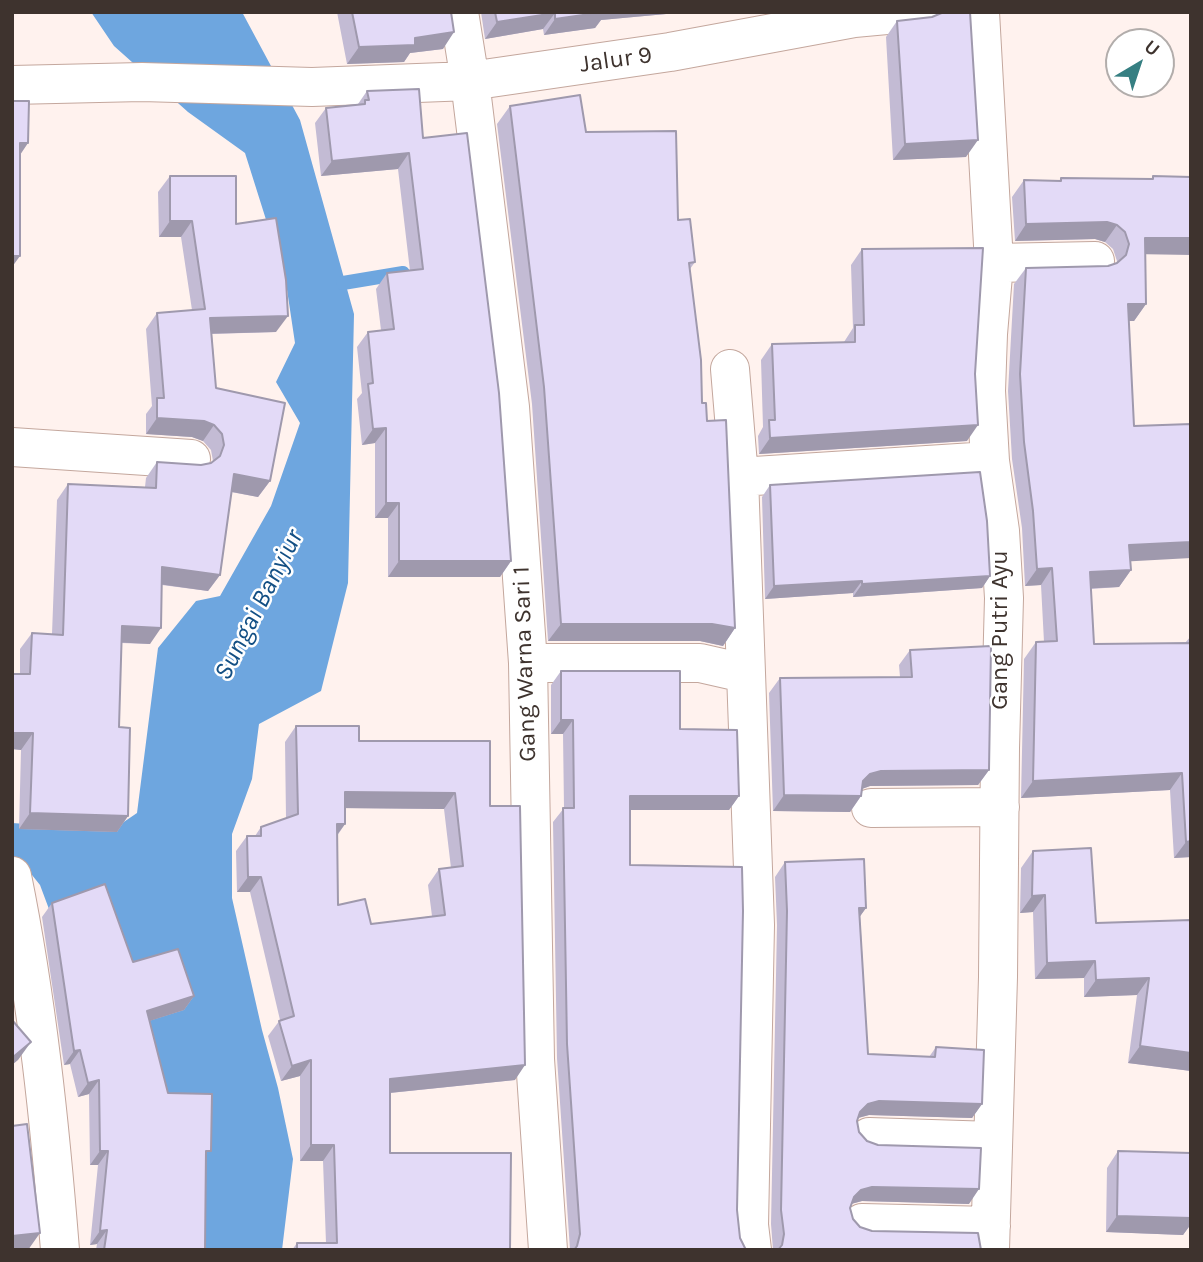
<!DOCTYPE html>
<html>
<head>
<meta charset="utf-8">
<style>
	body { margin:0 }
	#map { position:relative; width:1203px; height:1262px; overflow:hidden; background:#fff2ee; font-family:Karla,sans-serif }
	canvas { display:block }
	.frame { position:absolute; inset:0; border:14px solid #3e332e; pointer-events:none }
	.north { position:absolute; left:1105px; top:28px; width:70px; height:70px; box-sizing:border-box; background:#fff; border:2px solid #b2adab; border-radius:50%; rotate:39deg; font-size:19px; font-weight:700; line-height:28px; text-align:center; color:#3e332e }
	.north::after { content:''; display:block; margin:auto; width:24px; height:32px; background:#367f82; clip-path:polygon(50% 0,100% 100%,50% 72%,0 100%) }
</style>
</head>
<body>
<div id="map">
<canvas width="1203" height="1262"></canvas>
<div class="frame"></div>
<div class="north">U</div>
</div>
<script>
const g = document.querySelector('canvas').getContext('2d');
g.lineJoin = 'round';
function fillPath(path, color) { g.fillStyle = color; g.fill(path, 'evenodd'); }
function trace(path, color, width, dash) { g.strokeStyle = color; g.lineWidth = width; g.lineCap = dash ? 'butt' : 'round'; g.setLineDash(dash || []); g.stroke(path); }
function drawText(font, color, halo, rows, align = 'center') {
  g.font = font + ' Karla,sans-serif'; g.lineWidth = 5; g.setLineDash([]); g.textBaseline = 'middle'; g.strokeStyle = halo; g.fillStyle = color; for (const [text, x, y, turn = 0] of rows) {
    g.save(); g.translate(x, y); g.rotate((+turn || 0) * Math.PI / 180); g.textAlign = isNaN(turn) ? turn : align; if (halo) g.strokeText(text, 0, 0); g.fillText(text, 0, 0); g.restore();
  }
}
fillPath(new Path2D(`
	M91,12H242L300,120L354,314L348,583L321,691L259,724L252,779L232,834V898L262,1030L278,1088L293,1159L282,1250H162L105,1059L40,885L20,860L12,856V823L112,830L137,813L158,648L196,601L220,596L271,506L300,423L276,382L295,343L286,283L245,153L188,112L114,46Z`), '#6ea6df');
trace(new Path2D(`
	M343,283L403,273`), '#6ea6df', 14);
const minor = new Path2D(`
	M459,12L470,81L510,407L528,663L535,1059L548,1250
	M980,12L994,263L988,334L986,391L990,461L1000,531L1004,598L1000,748L998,977L990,1250
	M12,85L142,82L312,87L470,81L670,52L854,18L919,12
	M994,263L1095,261
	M730,369L739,477L755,925L749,1225L752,1250
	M12,447L191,459
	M739,477L990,461
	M528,663H700L744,673
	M871,808L1000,807
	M12,876C37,999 50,1125 60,1250
	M869,1137L993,1141
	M862,1223L991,1226`);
trace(minor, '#c4a79d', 40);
trace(minor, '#fff', 38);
fillPath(new Path2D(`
	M337,12H451L443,49L410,53L404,62L347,64Z
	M481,12H688L601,20L595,28L544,35L543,29L485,39Z
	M940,12H970L966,157L893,160L886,37L897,21L932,17L940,15Z
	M367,91L423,138L511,561L500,577H388V518H375V443L362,445L357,399L362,393L357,347L368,332L381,330L376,289L387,273L410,271L398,169L321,176L315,123L326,108L358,104Z
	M510,106L586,132L678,220L695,262L690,269L702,403L707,421L735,628L723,646L700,641H548L532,404L497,124Z
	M170,176L236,224L276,332L212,334L216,388L270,481L258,497L231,492L220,575L208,591L162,585L150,644L121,643L119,727L128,816L117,832L19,829L21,750L12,749V674H20V649L32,633L52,634L57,500L68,484L145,487L146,478L157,462L201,465L211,463L213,461L211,450L203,441L192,437L146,434V414L152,406L146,329L157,313L192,310L181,237H159L158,192Z
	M1153,176L1145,255L1146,304L1134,321H1129L1131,570L1119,587L1091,589L1094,644L1185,643L1191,636V857L1174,858L1170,790L1021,798L1024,659L1036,642H1044L1041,585L1025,586L1022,528L1012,459L1008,391L1014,284L1026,268L1108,266L1116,264L1117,261L1113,249L1105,242L1095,239L1015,241L1012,197L1024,180L1059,181L1061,178L1151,179Z
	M862,249L967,441L759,454L758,436L763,427L761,360L772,344L844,342L853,328L851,265Z
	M770,485L990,576L982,588L853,597V593L765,599L762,497Z
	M910,650L989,770L978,785L870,786L862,789L861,796L850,812L773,811L769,693L780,678L900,677L899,665Z
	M561,671L680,729L739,796L729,810H630V865L737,1210L740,1238L746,1250H570L557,1058L553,822L564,808L563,734H551V685Z
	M296,726L359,741L490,806L515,1080L390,1093V1153L510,1250H292L297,1243H326L323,1161H300V1076L281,1081L268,1036L280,1020L250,892H237L236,851L247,836H255L261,827L286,818L285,742ZM345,808L444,809L451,868L439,869L428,885L432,916L371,924L338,905L337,836L345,824Z
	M1033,851L1096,923L1191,920V1071L1128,1063L1137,995L1084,997V978L1035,979L1033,912L1020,913L1021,868Z
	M785,862L866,908L860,916L868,1054L929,1057L936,1047L982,1104L972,1118L869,1115L858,1118L857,1121L859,1132L867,1141L969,1204L862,1201L851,1204L850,1208L853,1219L860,1227L872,1231L981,1250H773L771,1224L777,925L775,877Z
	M52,903L133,962L194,996L184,1010L149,1021L168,1093L206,1159L205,1250H96L97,1244L90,1245L98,1165H90L89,1094L78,1097L70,1064L64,1065L42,917Z
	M1118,1151L1191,1153V1224L1183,1235L1106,1232L1107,1168Z`), '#c3bbd4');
fillPath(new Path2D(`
	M600,12H688L601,20L595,28L544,35L555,19Z
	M555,13L543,29L485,39L497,22Z
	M454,32L443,49L410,53L404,62L347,64L359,47L415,38Z
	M978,140L966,157L893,160L905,144Z
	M20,143H28L18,158Z
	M409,153L398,169L321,176L332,161Z
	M170,221H192L181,237H159Z
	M1107,222L1117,225L1105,242L1095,239L1015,241L1026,224Z
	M1145,238H1191V255L1133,254Z
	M12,256H20L12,267Z
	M1128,304H1146L1134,321H1117Z
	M288,316L276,332L199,334L210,318Z
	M157,418L204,421L214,425L203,441L192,437L146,434Z
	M978,425L967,441L759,454L770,438Z
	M386,428L375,443L362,445L373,429Z
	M234,474L270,481L258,497L222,490Z
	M386,503H399L388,518H375Z
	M1191,542V558L1118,562L1129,545Z
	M399,561H511L500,577H388Z
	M162,567L220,575L208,591L151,583Z
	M1052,568L1041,585L1025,586L1037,569Z
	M1131,570L1119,587L1078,589L1090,572Z
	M990,576L982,588L853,597L862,584Z
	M862,581L853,593L765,599L774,586Z
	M561,624H712L735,628L723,646L700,641H548Z
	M122,626L161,628L150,644L111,642Z
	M561,720H573L563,734H551Z
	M12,733H33L21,750L12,749Z
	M989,770L978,785L870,786L859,790L861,796L850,812L773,811L784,795L863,781L870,774L881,771Z
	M1182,773L1170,790L1021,798L1033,781Z
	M345,792L455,793L444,809L334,808Z
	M630,796H739L729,810H620Z
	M30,813L128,816L117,832L19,829Z
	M337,824H345L334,839Z
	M1191,841V857L1174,858L1186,842Z
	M248,877H261L250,892H237Z
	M1045,895L1033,912L1020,913L1032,896Z
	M859,908H866L856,922Z
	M1095,961L1084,978L1035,979L1047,963Z
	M1149,978L1137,995L1084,997L1096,980Z
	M194,996L184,1010L137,1025L147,1011Z
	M31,1042L18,1060L12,1065V1058Z
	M1140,1046L1191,1053V1071L1128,1063Z
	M80,1050L70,1064L64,1065L74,1051Z
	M311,1060L300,1076L281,1081L292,1066Z
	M525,1065L515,1080L379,1094L390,1079Z
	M99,1080L89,1094L78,1097L88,1083Z
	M879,1101L982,1104L972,1118L869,1115L858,1118L860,1112L868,1104Z
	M311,1145H334L323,1161H300Z
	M100,1151H108L98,1165H90Z
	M872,1187L979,1189L969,1204L862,1201L851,1204L854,1197L861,1190Z
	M1117,1216L1191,1218V1224L1183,1235L1106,1232Z
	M107,1230L97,1244L90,1245L100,1231Z
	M40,1233L28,1250H12V1236Z`), '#9f99ad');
const building = new Path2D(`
	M352,12H451L454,32L415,38V45L359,47Z
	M495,12H604L555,19V13L497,22Z
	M944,12H970L978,140L905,144L897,21L932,17Z
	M419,89L423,138L467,133L499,393L511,561H399V503H386V428L373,429L368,384L373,383L368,332L394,329L387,273L423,269L409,153L332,161L326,108L365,104V100H369L367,91Z
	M580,95L586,132L676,131L678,220L690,219L695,262L689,263L701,360L702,403H706L707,421L726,420L735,628L712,624H561L544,387L510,106Z
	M12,101H29L28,143H20V256H12Z
	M170,176H236V224L276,218L286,280L288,316L210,318L216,388L285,403L270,481L234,474L220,575L162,567L161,628L122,626L119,727L130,728L128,816L30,813L33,733H12V674H30L32,633L63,635L68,484L156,488L157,462L201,465L211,463L220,456L224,445L222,434L214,425L204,421L157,418V398H164L157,313L205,309L192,221H170Z
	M1153,176L1191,177V238H1145L1146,304H1128L1134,426L1191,424V542L1129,545L1131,570L1090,572L1094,644L1191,643V841L1186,842L1182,773L1033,781L1036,642L1057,641L1052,568L1037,569L1033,511L1024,442L1020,374L1026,268L1108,266L1117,263L1126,255L1129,244L1125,232L1117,225L1107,222L1026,224L1024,180L1061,181V178L1153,179Z
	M983,248L975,374L978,425L770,438L769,420H775L772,344L855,342V325H864L862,249Z
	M980,472L987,521L990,576L862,584V581L774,586L770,485Z
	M991,646L989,770L881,771L870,774L863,781L861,796L784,795L780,678L912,677L910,650Z
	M561,671H680V729L737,730L739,796H630V865L742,867L743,911L737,1210L740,1238L746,1250H574L577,1246L580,1234L567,1044L563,808H574L573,720H561Z
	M296,726H359V741H490V806H520L525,1065L390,1079V1153H511L510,1250H297V1243H337L334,1145H311V1060L292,1066L279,1021L294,1016L261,877H248L247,836H261V827L298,814ZM345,792L455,793L463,866L439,869L445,915L371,924L365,899L338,905L337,824H345Z
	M1091,848L1096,923L1191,920V1053L1140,1046L1149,978L1096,980L1095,961L1047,963L1045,895L1032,896L1033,851Z
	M864,859L866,908H859L868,1054L935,1057L936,1047L984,1050L982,1104L879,1101L868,1104L860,1112L857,1121L859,1132L867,1141L878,1145L981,1148L979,1189L872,1187L861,1190L854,1197L850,1208L853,1219L860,1227L872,1231L978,1233L981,1250H778L782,1245L784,1234L781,1210L787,911L785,862Z
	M105,884L133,962L178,949L194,996L147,1011L168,1093L212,1094L211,1151H206L205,1250H104L107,1230L100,1231L108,1151H100L99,1080L88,1083L80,1050L74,1051L52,903Z
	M12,1020L31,1042L12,1058Z
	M27,1124L40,1233L12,1236V1126Z
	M1118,1151L1191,1153V1218L1117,1216Z`);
fillPath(building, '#e3daf7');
trace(building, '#9f99ad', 2);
drawText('24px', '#3e332e', '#fff', [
	["Jalur 9",616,60,-8],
	["Gang Putri Ayu",1000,630,-90],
	["Gang Warna Sari 1",525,664,-92]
]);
drawText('italic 26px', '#124f84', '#fff', [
	["Sungai Banyiur",259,605,-63]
]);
</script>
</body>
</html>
